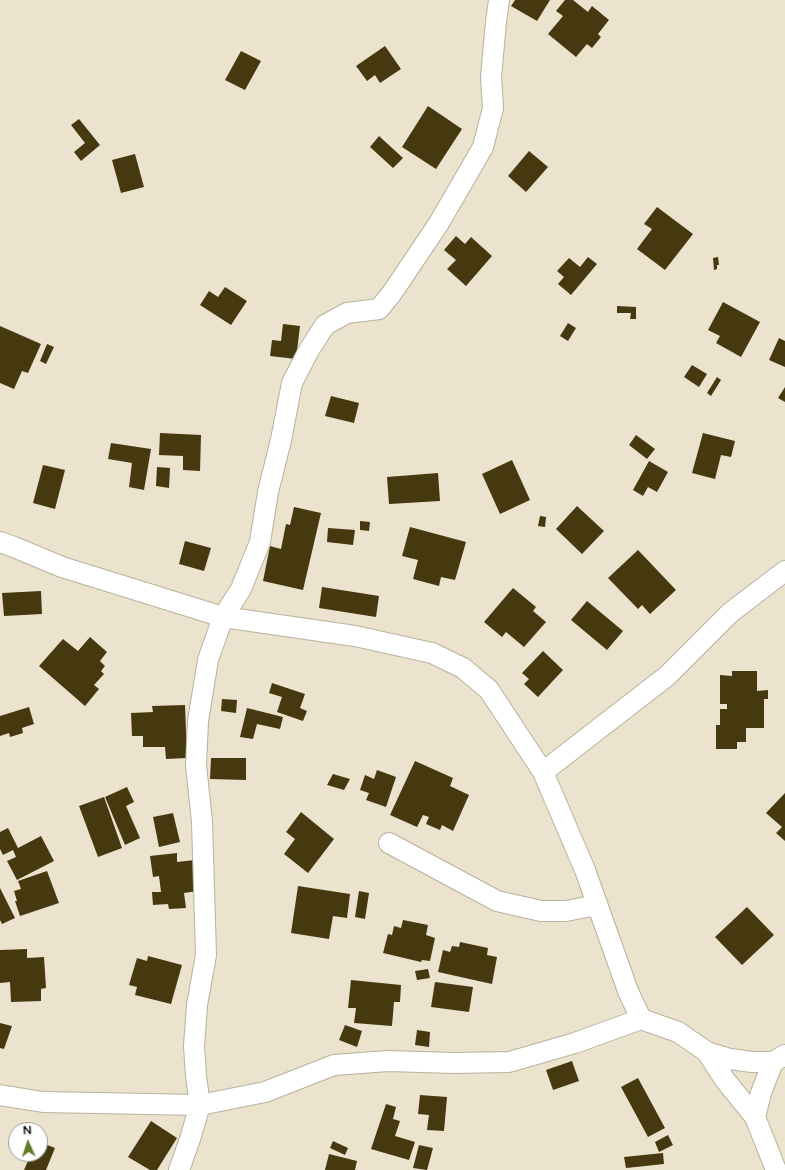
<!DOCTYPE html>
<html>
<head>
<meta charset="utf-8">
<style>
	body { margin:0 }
	#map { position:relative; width:785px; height:1170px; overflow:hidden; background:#ebe3cd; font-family:"Varela Round",sans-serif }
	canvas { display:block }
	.north { position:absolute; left:8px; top:1122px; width:40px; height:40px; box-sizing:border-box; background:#fff; border:1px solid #9f9e9b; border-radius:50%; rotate:357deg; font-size:11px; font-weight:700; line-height:16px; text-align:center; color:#0f0c06 }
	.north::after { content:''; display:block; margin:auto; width:14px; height:18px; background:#647929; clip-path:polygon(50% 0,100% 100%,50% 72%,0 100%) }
</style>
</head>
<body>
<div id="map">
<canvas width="785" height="1170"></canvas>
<div class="north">N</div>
</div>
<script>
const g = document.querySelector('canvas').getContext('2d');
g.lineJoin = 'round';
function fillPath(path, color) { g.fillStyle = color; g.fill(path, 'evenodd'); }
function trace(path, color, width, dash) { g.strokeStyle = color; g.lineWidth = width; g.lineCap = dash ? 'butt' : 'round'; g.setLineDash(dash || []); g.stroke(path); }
fillPath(new Path2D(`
	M515,0H550L537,21L511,6Z
	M565,0H573L588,12L592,6L609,20L598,34L601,37L592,48L587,44L576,57L548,34L563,16L556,11Z
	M385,46L401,69L380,83L375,75L367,81L356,66Z
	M241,51L261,61L245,90L225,80Z
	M428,106L462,129L436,169L402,147Z
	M79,119L100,145L81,161L74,152L85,143L71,125Z
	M379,136L403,158L393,168L370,147Z
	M529,151L548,167L526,192L508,176Z
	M135,154L144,187L121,193L112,160Z
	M657,207L693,234L665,270L637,249L652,229L644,224Z
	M456,236L465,244L471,237L492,256L466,286L447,269L456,260L444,250Z
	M588,257L597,264L571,295L558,284L564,277L557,271L569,258L580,267Z
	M718,257L719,265H717V269L714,270L713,258Z
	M225,287L247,301L231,325L200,305L209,291L218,297Z
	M723,302L760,322L741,357L716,343L720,336L708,330Z
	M617,306L636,307V319H630L631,313H617Z
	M568,323L576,328L568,341L560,336Z
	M283,324L300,326L296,359L270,356L272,340L281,341Z
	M0,326L41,344L28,373L22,371L14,389L0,383Z
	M779,338L785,341V367L769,360Z
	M47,344L54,347L46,364L40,361Z
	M692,365L707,374L699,387L684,377Z
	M717,377L721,380L711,396L707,393Z
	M785,387V402L778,398Z
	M331,396L359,403L354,423L325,416Z
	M160,433L201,435L200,471L183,470V456L159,455Z
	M703,433L735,441L731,457L721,455L715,479L692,473Z
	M636,435L655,449L647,459L629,445Z
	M111,443L151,449L144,490L129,487L132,463L108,459Z
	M512,460L530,500L500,514L482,474Z
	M649,461L668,472L657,492L648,487L643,496L633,490Z
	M43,465L65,470L55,509L33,503Z
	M157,467L170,468L169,488L156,486Z
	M438,473L440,501L389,504L387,477Z
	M577,506L604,531L582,554L556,529Z
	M294,507L321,513L303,590L263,581L270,546L281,549L286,524L290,525Z
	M540,516L546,517L545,527L538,526Z
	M360,521L370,522L369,531L360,530Z
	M410,527L466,542L455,580L441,577L439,586L413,579L418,560L402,556Z
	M328,528L355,530L353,545L327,542Z
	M185,541L211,548L204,571L179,564Z
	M638,550L676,590L650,614L642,605L638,609L608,578Z
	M322,587L379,596L376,617L319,608Z
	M513,588L536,607L533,611L546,622L524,647L506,632L502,637L484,622Z
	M41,591L42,614L4,616L2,593Z
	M587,601L623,631L607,650L571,620Z
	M90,637L107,652L100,661L105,666L101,671L104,674L94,685L99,689L85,706L39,666L63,639L78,651Z
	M543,651L563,670L538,697L524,684L529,679L522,673Z
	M732,671H757V691L768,690V699H764V728H746V742H737V749H716V725H720V709H727V704H720V675L732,676Z
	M272,683L305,694L300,708L307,711L303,721L277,712L282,697L269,693Z
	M222,699L237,700L236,713L221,711Z
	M185,705L187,758L166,759L165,747H143V736H132L131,713L153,712L152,706Z
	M29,707L34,724L22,728L23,733L10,737L9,733L0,736V716Z
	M247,708L283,717L280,729L257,724L253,739L240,737Z
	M211,758H246V780L210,779Z
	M415,761L453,778L450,786L469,795L453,831L442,825L440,830L426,824L429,817L423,815L417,827L390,815Z
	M377,770L396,777L386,807L366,800L369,793L360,790L365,775L374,779Z
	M333,774L350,779L344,790L327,785Z
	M127,787L134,802L126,806L140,838L125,845L105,797Z
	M785,793V841L776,833L782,827L766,813Z
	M104,797L122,848L98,857L79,806Z
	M301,812L334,839L308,873L284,854L295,839L286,832Z
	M173,813L180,842L159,847L153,817Z
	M8,828L18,848L41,836L54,861L17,880L7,861L16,857L13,850L3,855L0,849V832Z
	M177,853V862L195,860L198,891L184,893L186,908L169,909L168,904L153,905L152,892H161L159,876L153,877L150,856Z
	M47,871L59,903L20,916L15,901H17L14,891L21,889L18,881Z
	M298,886L350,894L347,918L333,916L329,939L291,933Z
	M0,888L15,918L2,924L0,920Z
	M359,891L369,893L365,919L355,917Z
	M747,907L774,935L742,965L715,937Z
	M403,920L428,925L426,935L435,938L430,961L422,960L421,962L383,953L388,934L392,935L394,926L401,928Z
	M460,942L488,948L487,955L497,957L492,984L438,972L443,950L450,952L452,946L459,947Z
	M27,949V958L44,957L46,988L41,989V1001L11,1002L10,982L0,983V950Z
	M148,956L182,965L171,1004L135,995L137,987L129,985L137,958L147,961Z
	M428,969L430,978L417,980L415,971Z
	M351,980L401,985L400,1002H394L392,1026L354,1023L356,1008H348Z
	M435,982L473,987L469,1012L431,1007Z
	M0,1023L12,1026L4,1049L0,1048Z
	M345,1025L362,1031L357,1047L339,1040Z
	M417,1030L430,1032L429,1047L415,1045Z
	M572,1061L579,1081L553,1090L546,1070Z
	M638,1078L665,1128L648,1137L621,1087Z
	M420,1095L447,1097L444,1131L427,1130L429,1115L418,1114Z
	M386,1104L396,1107L393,1119L400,1121L395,1136L415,1142L409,1160L371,1149Z
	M151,1121L177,1138L157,1170H150L128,1157Z
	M668,1135L673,1145L659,1152L655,1142Z
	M333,1141L348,1148L345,1155L330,1148Z
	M40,1142L55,1148L46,1170H24L31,1154H40Z
	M419,1145L433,1148L427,1170L413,1168Z
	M663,1153L664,1164L626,1168L624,1157Z
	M329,1154L357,1161L355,1170H325Z`), '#46380f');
const minor = new Path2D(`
	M0,542L14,547L62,567L223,617L355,636L432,653L463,668L489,690L543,772L585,870L628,991L641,1019
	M543,772L667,676L730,613L785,571
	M389,843L497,901L541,911H566L597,905
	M707,1052L725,1080L755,1117L776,1170
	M0,1095L43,1102L200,1105L265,1092L334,1065L388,1061L454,1063L509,1062L575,1043L641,1019L678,1032L707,1052L730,1059L752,1062H773L785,1055
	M755,1117L761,1093L773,1062
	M179,1170L190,1139L200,1105L196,1076L194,1046L197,1005L206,955L202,822L196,765L198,721L208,660L223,617L241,589L260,542L268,492L281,440L292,383L309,350L325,325L347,313L379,309L392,293L439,223L483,147L493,108L491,77L496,22L499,0`);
trace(minor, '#b9b19c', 22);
trace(minor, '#fff', 20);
</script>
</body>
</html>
